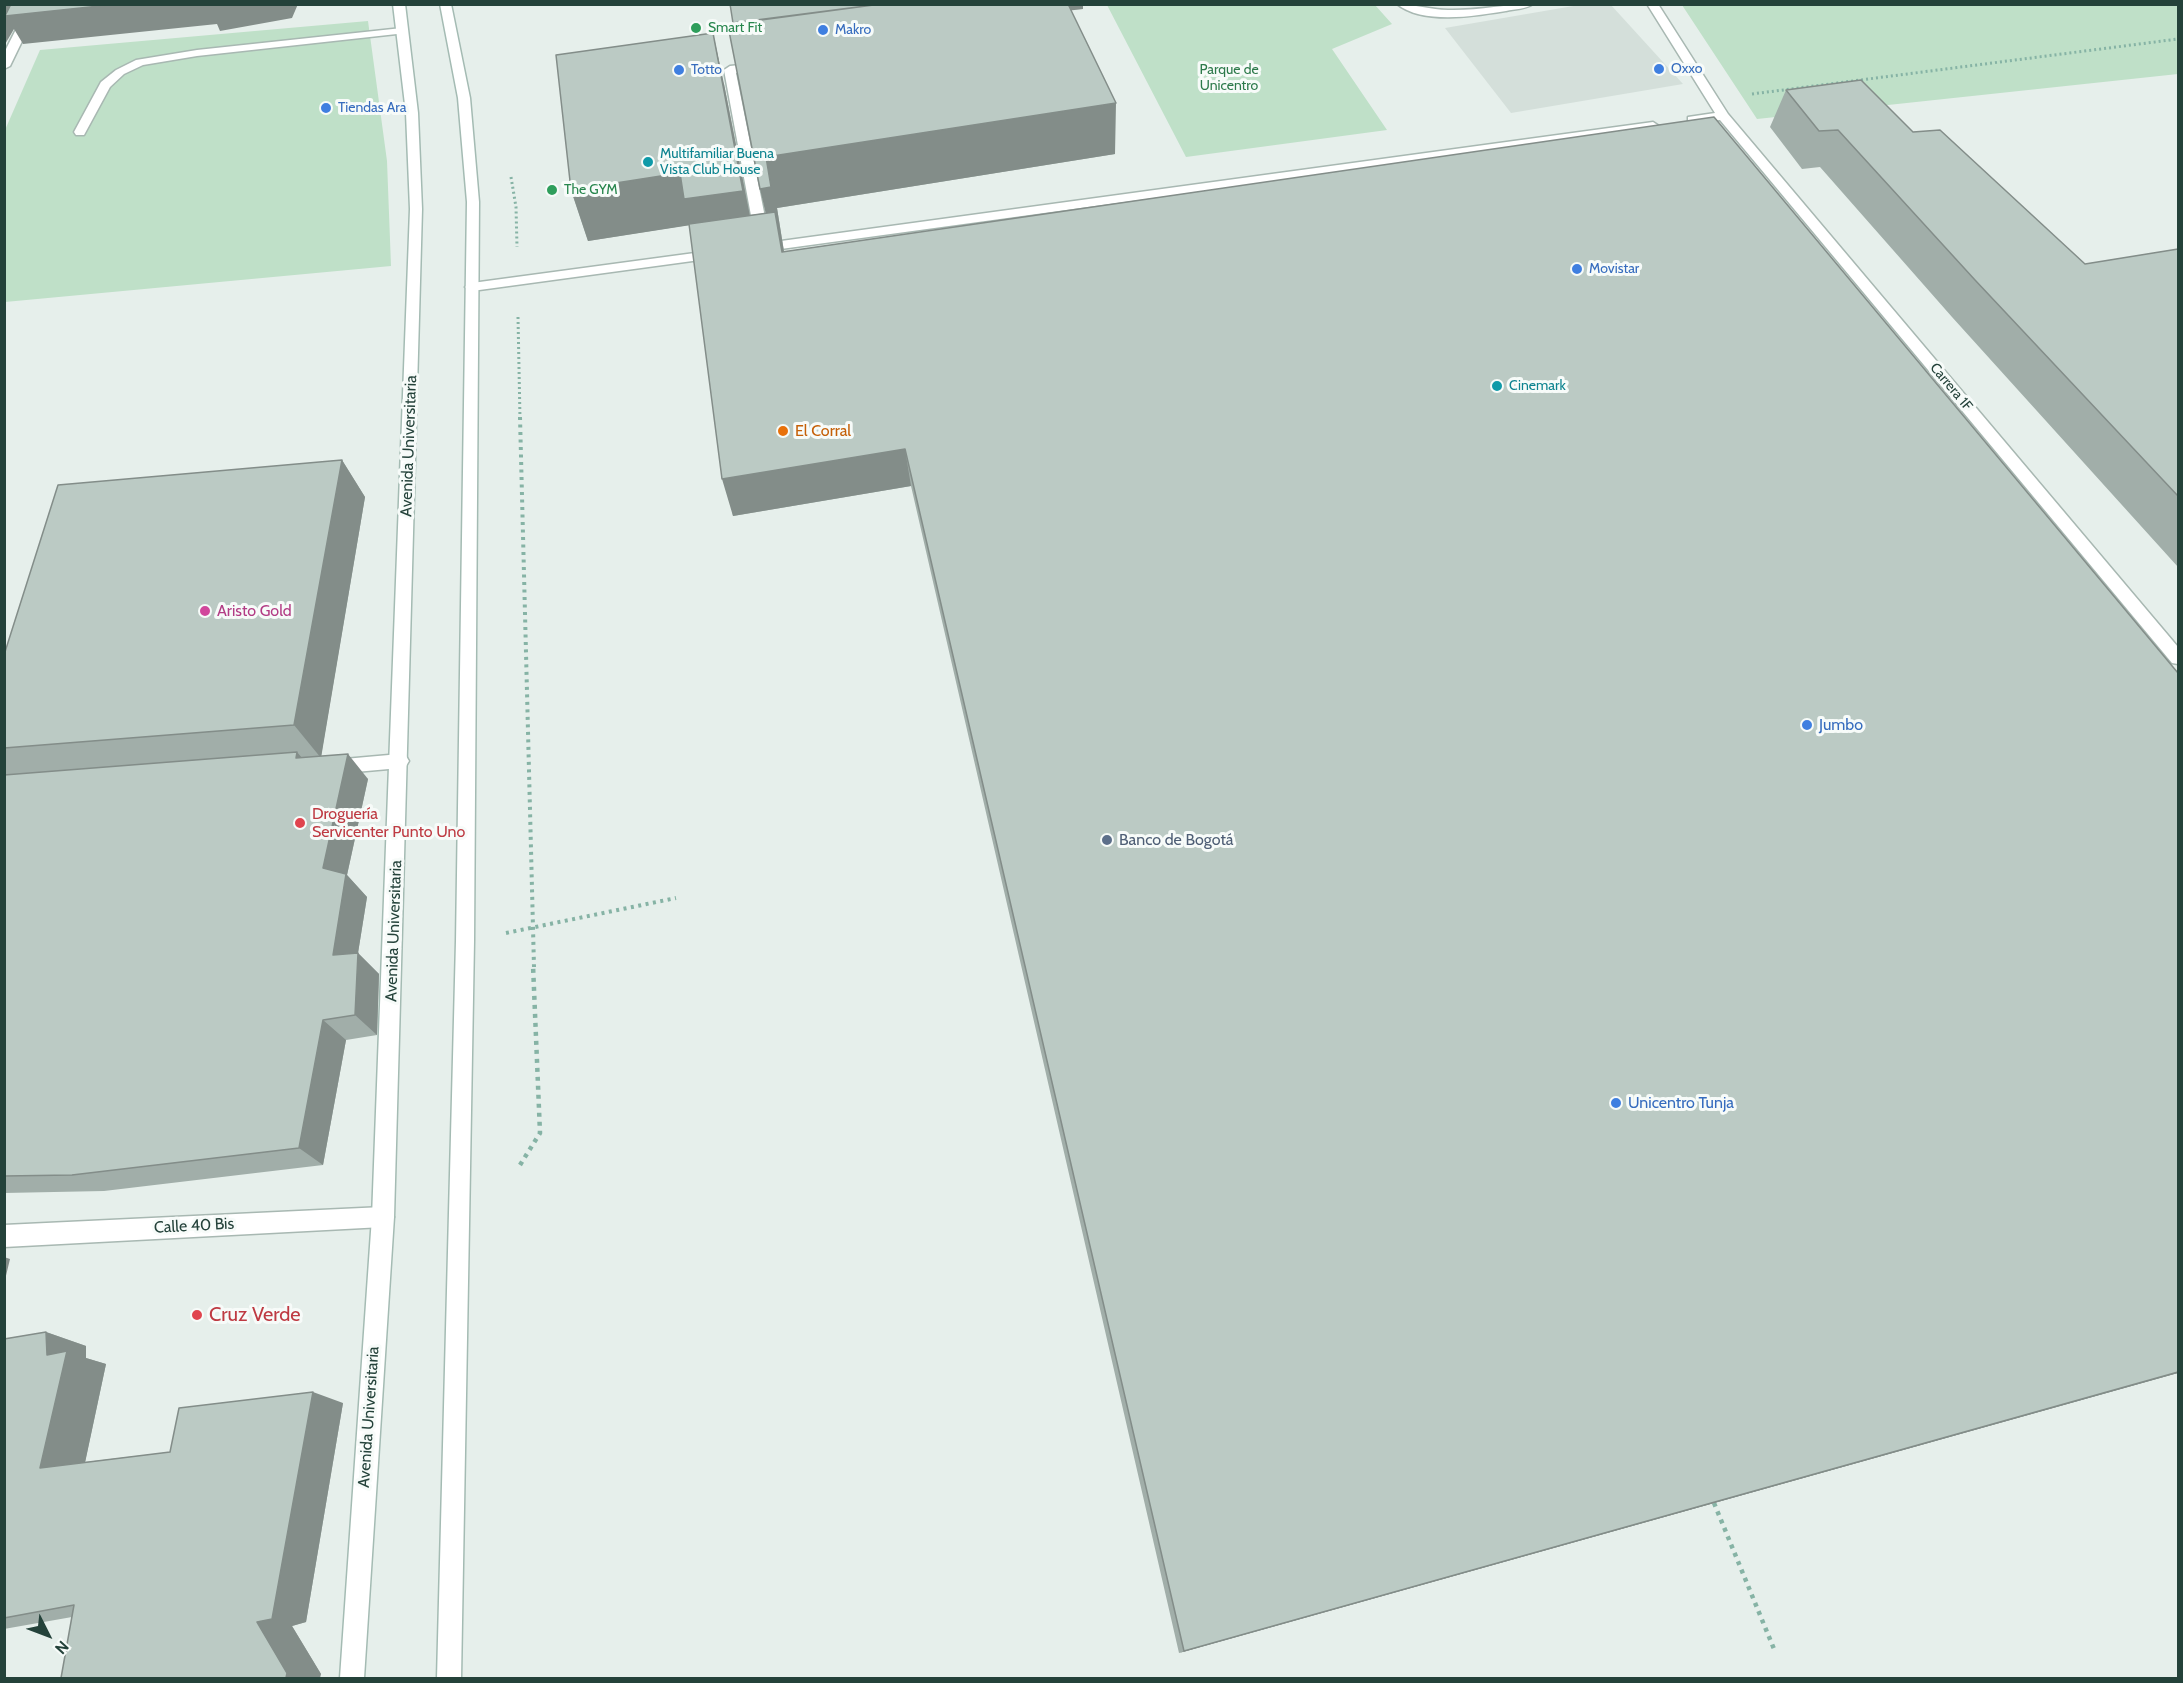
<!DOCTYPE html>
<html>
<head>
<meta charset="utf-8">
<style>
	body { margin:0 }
	#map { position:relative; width:2183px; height:1683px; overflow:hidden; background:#e6efeb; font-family:Cabin,sans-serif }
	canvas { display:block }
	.frame { position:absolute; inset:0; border:6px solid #24423a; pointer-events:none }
	.north { position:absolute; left:18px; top:1605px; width:60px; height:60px; -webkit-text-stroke:4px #f7fbf9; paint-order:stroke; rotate:132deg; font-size:16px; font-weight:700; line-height:24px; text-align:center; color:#24423a }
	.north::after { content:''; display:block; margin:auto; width:21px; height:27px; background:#24423a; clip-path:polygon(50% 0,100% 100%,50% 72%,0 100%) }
</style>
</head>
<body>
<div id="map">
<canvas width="2183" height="1683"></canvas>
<div class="frame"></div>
<div class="north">N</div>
</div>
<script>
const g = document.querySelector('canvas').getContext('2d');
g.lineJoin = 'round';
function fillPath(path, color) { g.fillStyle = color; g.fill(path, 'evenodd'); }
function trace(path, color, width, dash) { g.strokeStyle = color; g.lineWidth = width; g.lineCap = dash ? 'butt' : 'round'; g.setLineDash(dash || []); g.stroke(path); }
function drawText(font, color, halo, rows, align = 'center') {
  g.font = font + ' Cabin,sans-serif'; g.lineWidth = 6; g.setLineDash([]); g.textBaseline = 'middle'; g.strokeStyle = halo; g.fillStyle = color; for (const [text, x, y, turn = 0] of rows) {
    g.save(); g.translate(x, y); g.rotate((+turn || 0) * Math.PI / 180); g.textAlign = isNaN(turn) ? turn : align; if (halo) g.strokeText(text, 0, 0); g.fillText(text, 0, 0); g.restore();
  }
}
fillPath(new Path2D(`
	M1585,4L1611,5L1683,84L1511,113L1445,28Z`), '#d4dfda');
fillPath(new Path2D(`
	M1107,5H1375L1392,24L1332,49L1387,130L1186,157Z
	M1682,5H2178V74L1757,119Z
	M368,21L387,161L391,266L5,302V130L40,50Z`), '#bfe0c8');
const lane = new Path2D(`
	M1397,4C1414,4 1431,10 1448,10C1477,11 1505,4 1533,4C1526,9 1515,9 1506,11C1476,16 1423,25 1397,4Z
	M402,28L406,29V33L197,56L143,65L124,74L110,87L84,135H76L74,132L101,82L116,70L136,60L197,50Z
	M760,63L764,64V68L736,73L769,237L762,241L755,237L724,70L730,66Z`);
const street = new Path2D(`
	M29,4H40L10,66L4,69V53Z
	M1647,4H1658L1728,114L2178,647V664L2172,663L1720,120L1688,123V117L1715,113Z
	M1653,122L1659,126L1657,129L759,252L752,248L759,244Z
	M717,250L722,251L724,254L722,257L472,291L465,287L472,283Z
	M400,754L406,756L409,761L406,766L400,768L333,774L327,772L324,767L327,762L333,760Z
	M383,1207L390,1210L394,1217L390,1224L383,1227L4,1247V1225Z`);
const secondary = new Path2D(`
	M393,4H405L418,113L422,209L394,1217L364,1678H340L372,1217L410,209L406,113Z
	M440,4H451L470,98L479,202L474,941L461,1678H437L456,941L467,202L458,98Z`);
trace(lane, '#a8b8b2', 3);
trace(street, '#a8b8b2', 3);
trace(secondary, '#a4bbb3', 3);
trace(new Path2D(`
	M1752,94L2178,39
	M511,177L516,207L517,247
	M518,317L520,419`), '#86b3a5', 3, [2, 3]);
trace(new Path2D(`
	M520,417L534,967
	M506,933L676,898`), '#86b3a5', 4, [3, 4.5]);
trace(new Path2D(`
	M520,1165L540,1133L533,965
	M1714,1503L1774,1649`), '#86b3a5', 4.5, [4, 5]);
fillPath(lane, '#fff');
fillPath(street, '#fff');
fillPath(secondary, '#fff');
fillPath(new Path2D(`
	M1083,9L1071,10L1115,154L777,208L784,251L2178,673V1373L1179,1653L911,486L733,516L689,225L588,241L571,190L724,84L750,215L766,213L729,31Z
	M1786,90L1913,132L2085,264L2178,249V567L1952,317L1820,167L1802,169L1770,127Z
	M342,460L365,497L321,756L368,779L347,875L367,897L358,953L379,974L377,1035L346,1040L323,1165L104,1191L4,1193V655Z
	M46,1332L86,1346V1358L106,1364L85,1462L170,1452L343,1403L306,1622L292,1626L321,1674L72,1617L4,1629V1339Z`), '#a1aea9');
fillPath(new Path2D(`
	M4,4H298L292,18L220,31L217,24L23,44L14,29L4,46Z
	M1049,4H1083V9L1049,13Z
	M713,33L724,84L755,242L691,225L588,241L571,190L680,173Z
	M1116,103L1115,154L777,208L790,290L782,252L772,240L760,189L766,157Z
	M905,449L911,486L733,516L722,479Z
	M342,460L365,497L321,758L294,725Z
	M297,752L318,777L296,758Z
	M348,754L368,779L347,875L367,897L358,953L379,974L377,1035L355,1015L333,955L323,868Z
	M323,1020L346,1040L323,1165L299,1148Z
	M4,1257L10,1259L4,1284Z
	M46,1332L86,1346V1358L106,1364L82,1477L40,1468L47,1355Z
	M2178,1372V1373L1179,1653L1184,1651Z
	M313,1392L343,1403L306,1622L292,1626L321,1674L320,1678H286L257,1622Z`), '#838d89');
const building = new Path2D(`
	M11,4H118L5,16Z
	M730,4H881L733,23Z
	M881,4H1068L1116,103L766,157L771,187L760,189L729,31H733L731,24Z
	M713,33L743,191L684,199L680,173L571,190L556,55Z
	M1861,80L1913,132L1940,130L2085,264L2178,249V496L1975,280L1838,130L1819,131L1786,90Z
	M1714,117L2178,673V1372L1184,1651L905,449L722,479L689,224L775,212L782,252Z
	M342,460L294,725L4,748V655L58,485Z
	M297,752L296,758L348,754L323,868L346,874L333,955L358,953L355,1015L323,1020L299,1148L72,1175L4,1176V775Z
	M46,1332L47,1355L67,1351L40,1468L170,1452L179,1408L313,1392L272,1619L257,1622L287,1673L286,1678H61L74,1605L4,1618V1339Z`);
fillPath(building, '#bbcac4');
trace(building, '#838d89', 1.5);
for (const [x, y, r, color] of [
	[696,28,6,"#2e9e5b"],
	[823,30,6,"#3f7fe0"],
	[1659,69,6,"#3f7fe0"],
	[679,70,6,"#3f7fe0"],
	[326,108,6,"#3f7fe0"],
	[648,162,6,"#0f9aa8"],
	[552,190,6,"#2e9e5b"],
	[1577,269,6,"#3f7fe0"],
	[1497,386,6,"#0f9aa8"],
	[783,431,6,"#e8710a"],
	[205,611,6,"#d1479c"],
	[1807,725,6,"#3f7fe0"],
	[300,823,6,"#e0444e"],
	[1107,840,6,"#5c6f8a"],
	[1616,1103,6,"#3f7fe0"],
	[197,1315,6,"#e0444e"]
]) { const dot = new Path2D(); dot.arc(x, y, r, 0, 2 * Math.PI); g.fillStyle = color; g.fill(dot); trace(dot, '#f7fbf9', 2); }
drawText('14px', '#27864d', '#f7fbf9', [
	["Smart Fit",708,28],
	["The GYM",564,190]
], 'left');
drawText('14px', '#366cbe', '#f7fbf9', [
	["Makro",835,30],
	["Oxxo",1671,69],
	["Totto",691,70],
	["Tiendas Ara",338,108],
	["Movistar",1589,269]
], 'left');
drawText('14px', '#2d7a4b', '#f7fbf9', [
	["Parque de",1229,70],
	["Unicentro",1229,86]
]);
drawText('14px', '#0d838f', '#f7fbf9', [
	["Multifamiliar Buena",660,154],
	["Vista Club House",660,170],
	["Cinemark",1509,386]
], 'left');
drawText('14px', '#24423a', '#f7fbf9', [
	["Carrera 1F",1951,387,50]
]);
drawText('16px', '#c56008', '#f7fbf9', [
	["El Corral",795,431]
], 'left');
drawText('16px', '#24423a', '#f7fbf9', [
	["Avenida Universitaria",409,446,-88],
	["Avenida Universitaria",394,931,-88],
	["Calle 40 Bis",194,1226,-3],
	["Avenida Universitaria",369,1417,-86]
]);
drawText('16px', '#b23c85', '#f7fbf9', [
	["Aristo Gold",217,611]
], 'left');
drawText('16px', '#366cbe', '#f7fbf9', [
	["Jumbo",1819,725],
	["Unicentro Tunja",1628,1103]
], 'left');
drawText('16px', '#be3a42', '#f7fbf9', [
	["Droguería",312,814],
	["Servicenter Punto Uno",312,832]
], 'left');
drawText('16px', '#4e5e75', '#f7fbf9', [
	["Banco de Bogotá",1119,840]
], 'left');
drawText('20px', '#be3a42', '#f7fbf9', [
	["Cruz Verde",209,1315]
], 'left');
</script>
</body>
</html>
